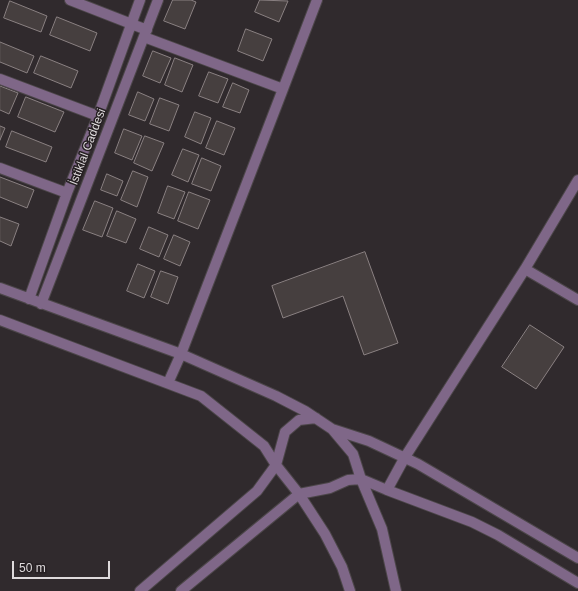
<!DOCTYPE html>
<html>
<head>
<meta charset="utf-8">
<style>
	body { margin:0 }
	#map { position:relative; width:578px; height:591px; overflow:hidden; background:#302a2d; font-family:Arial,sans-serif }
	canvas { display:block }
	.scale { position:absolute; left:12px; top:561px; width:98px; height:18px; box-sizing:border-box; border:2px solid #dedadc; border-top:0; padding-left:5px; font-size:12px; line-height:14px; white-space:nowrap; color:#dedadc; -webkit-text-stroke:3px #262023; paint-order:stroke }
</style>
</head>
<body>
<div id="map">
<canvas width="578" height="591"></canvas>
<div class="scale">50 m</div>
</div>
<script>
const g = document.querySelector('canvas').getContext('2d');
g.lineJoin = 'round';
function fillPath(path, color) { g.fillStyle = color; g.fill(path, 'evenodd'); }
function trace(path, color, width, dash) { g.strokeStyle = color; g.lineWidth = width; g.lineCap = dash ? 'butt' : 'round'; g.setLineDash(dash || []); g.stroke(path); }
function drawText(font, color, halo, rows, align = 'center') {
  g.font = font + ' Arial,sans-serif'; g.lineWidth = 3; g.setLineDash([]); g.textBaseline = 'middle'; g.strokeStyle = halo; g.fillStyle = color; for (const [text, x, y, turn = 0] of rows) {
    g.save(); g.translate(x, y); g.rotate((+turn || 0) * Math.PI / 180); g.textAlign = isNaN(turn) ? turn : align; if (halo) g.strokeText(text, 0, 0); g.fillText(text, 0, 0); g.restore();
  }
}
const building = new Path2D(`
	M173,0H191L196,2L185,29L164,21Z
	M260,0L288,1L279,22L255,12Z
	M10,1L47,16L41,32L4,18Z
	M57,17L97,33L90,51L50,35Z
	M246,29L272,39L263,61L238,51Z
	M0,42L34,56L27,73L0,62Z
	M153,51L171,58L160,83L143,76Z
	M41,56L78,71L71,88L34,73Z
	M175,58L193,65L182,92L165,85Z
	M209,72L228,79L218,103L199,96Z
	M233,83L249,90L240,113L223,107Z
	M0,86L18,93L9,114L0,110Z
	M138,92L154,99L145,121L129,115Z
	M26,97L64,112L55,132L18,117Z
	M160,98L179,105L169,131L150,124Z
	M195,112L211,118L201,144L185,137Z
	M217,121L235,128L224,155L206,148Z
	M0,126L5,128L0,140Z
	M124,129L142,136L132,160L115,153Z
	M12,131L52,147L46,162L6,147Z
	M145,136L164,143L152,171L134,163Z
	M183,149L199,155L188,182L172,175Z
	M202,158L221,166L211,191L192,184Z
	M133,171L148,177L137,207L121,200Z
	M107,174L123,181L117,196L101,190Z
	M0,177L34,190L27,208L0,197Z
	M168,186L185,192L174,219L158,213Z
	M189,192L210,200L198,229L178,221Z
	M95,201L113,208L102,237L83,230Z
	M117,211L136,219L126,243L107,236Z
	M0,217L19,224L11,246L0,241Z
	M149,227L168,235L159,257L140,249Z
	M174,235L190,242L180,266L164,259Z
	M365,252L398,343L364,355L343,296L283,318L272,286Z
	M138,264L155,271L144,298L127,291Z
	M161,271L178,277L168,304L151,297Z
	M530,325L564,347L536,389L502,367Z`);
fillPath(building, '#463f3f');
trace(building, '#8a8182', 1);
const minor = new Path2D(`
	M70,0L147,30
	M144,37L283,89
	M0,79L98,116
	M0,168L67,193
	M525,269L578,300
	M0,288L181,354L276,396L305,411L332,429L353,454L361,479L382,529L396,591
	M29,299L67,193L98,116L140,0
	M41,304L158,0
	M0,320L201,396L264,446L276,465L299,494L325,534L342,567L350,591
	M168,383L181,354L283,89L317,0
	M332,429L369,441L418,464L578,558
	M387,490L405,457L525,269L578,180
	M140,591L257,491L276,465L285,432L299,420L316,418
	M181,591L299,494L330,488L348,480L361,479L387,490L472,522L498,535L578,583`);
trace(minor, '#4c4649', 12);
trace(minor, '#7f6788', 10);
drawText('12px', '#dedadc', '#262023', [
	["İstiklal Caddesi",88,147,-69]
]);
</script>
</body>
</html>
